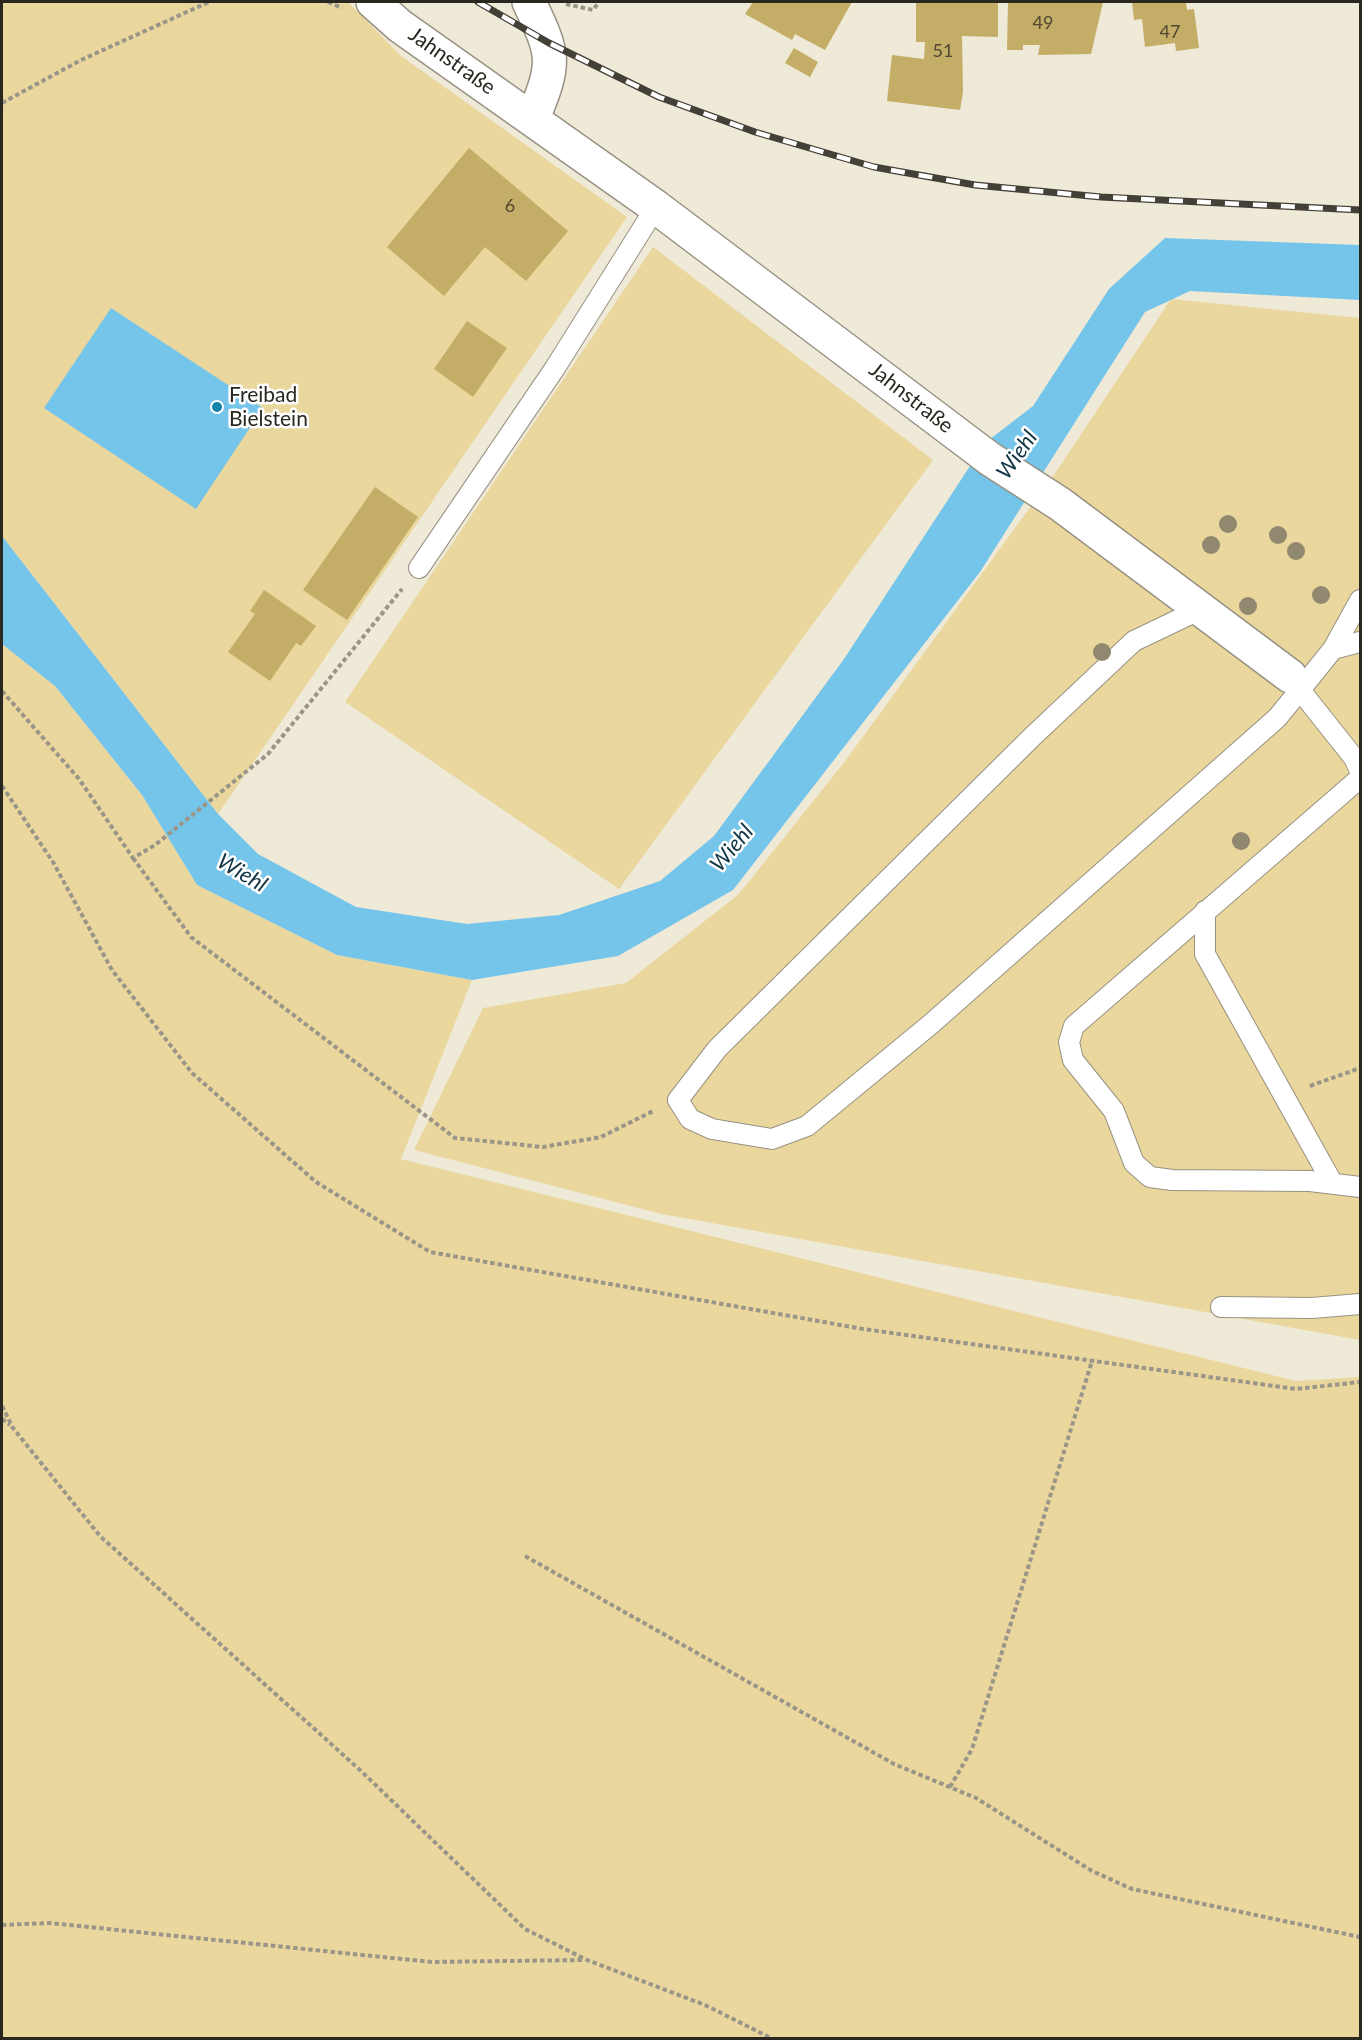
<!DOCTYPE html>
<html>
<head>
<meta charset="utf-8">
<style>
	body { margin:0 }
	#map { position:relative; width:1362px; height:2040px; overflow:hidden; background:#efe9d8; font-family:Lato,sans-serif }
	canvas { display:block }
	.frame { position:absolute; inset:0; border:3px solid #292720; pointer-events:none }
</style>
</head>
<body>
<div id="map">
<canvas width="1362" height="2040"></canvas>
<div class="frame"></div>
</div>
<script>
const g = document.querySelector('canvas').getContext('2d');
g.lineJoin = 'round';
function fillPath(path, color) { g.fillStyle = color; g.fill(path, 'evenodd'); }
function trace(path, color, width, dash) { g.strokeStyle = color; g.lineWidth = width; g.lineCap = dash ? 'butt' : 'round'; g.setLineDash(dash || []); g.stroke(path); }
function drawText(font, color, halo, rows, align = 'center') {
  g.font = font + ' Lato,sans-serif'; g.lineWidth = 5; g.setLineDash([]); g.textBaseline = 'middle'; g.strokeStyle = halo; g.fillStyle = color; for (const [text, x, y, turn = 0] of rows) {
    g.save(); g.translate(x, y); g.rotate((+turn || 0) * Math.PI / 180); g.textAlign = isNaN(turn) ? turn : align; if (halo) g.strokeText(text, 0, 0); g.fillText(text, 0, 0); g.restore();
  }
}
fillPath(new Path2D(`
	M2,2H348L401,56L627,217L218,814L2,536Z
	M653,247L933,460L619,889L345,702Z
	M1171,299L1360,318V1340L662,1214L414,1150L483,1008L626,983L739,894L846,760L1058,469Z
	M2,644L55,686L142,795L197,885L337,955L472,980L401,1159L1296,1381L1360,1377V2038H2Z`), '#ead79d');
fillPath(new Path2D(`
	M1165,238L1360,245V300L1190,291L1145,312L980,572L733,890L618,956L472,980L337,955L197,885L142,795L55,686L2,644V536L218,814L258,854L356,907L467,924L559,915L660,881L714,836L844,659L985,443L1033,406L1109,289Z
	M111,308L263,408L196,509L44,408Z`), '#75c5ea');
fillPath(new Path2D(`
	M753,2H852L825,50L795,34L792,40L745,14Z
	M916,2H998V37L962,36L963,92L960,110L887,101L892,55L924,59L925,42H916Z
	M1008,2H1103L1091,54L1038,55L1040,45H1023V50H1007Z
	M1132,2H1186L1187,10L1194,9L1199,48L1176,51L1175,43L1145,47L1142,19L1134,20Z
	M794,48L818,62L810,77L785,63Z
	M469,148L568,231L526,281L485,247L444,296L387,247Z
	M467,321L507,348L473,397L434,369Z
	M375,487L418,517L347,620L303,590Z
	M264,590L316,626L301,646L296,643L270,681L228,652L255,614L250,611Z`), '#c4ad66');
const lane = new Path2D(`
	M419,568L555,368L656,207
	M1360,600L1333,649L1300,690L1354,758L1360,771
	M1201,609L1134,641L1033,736L717,1049L678,1100L690,1119L712,1129L772,1139L807,1126L931,1024L1277,718L1300,690L1290,676
	M1333,649L1360,642
	M1360,778L1074,1026L1069,1042L1073,1060L1114,1111L1134,1163L1150,1177L1172,1180L1310,1181L1360,1187
	M1205,911V954L1333,1184
	M1221,1307L1312,1308L1360,1304`);
const street = new Path2D(`
	M373,2L400,26L656,207L990,459L1060,504L1290,676
	M529,2C555,56 556,62 533,118`);
trace(lane, '#979282', 22);
trace(street, '#979282', 36);
trace(new Path2D(`
	M328,2L342,8
	M566,4L593,10L599,2
	M2,103L81,60L209,2
	M2,691L79,779L133,858L155,845L268,754L402,589
	M2,786L53,862L112,970L192,1073L316,1182L430,1252L863,1329L1296,1389L1360,1382
	M133,858L191,937L455,1138L543,1147L601,1137L655,1110
	M1310,1086L1360,1068
	M2,1406L13,1428L100,1536L360,1770L525,1929L587,1960L705,2005L771,2038
	M2,1419L10,1425
	M525,1556L894,1764L976,1798L1092,1871L1132,1889L1360,1937
	M950,1787L972,1749L1092,1361
	M2,1925L49,1923L432,1962L584,1960`), '#9a9589', 4, [4.5, 3]);
trace(lane, '#fff', 20);
trace(street, '#fff', 33);
const rail = new Path2D(`
	M478,2L549,43L659,97L755,132L874,167L975,185L1101,197L1360,210`);
trace(rail, '#434038', 7);
trace(rail, '#fff', 4.5, [14]);
g.fillStyle = '#90886f';
for (const [x, y] of [
	[1228,524],
	[1278,535],
	[1211,545],
	[1296,551],
	[1321,595],
	[1248,606],
	[1102,652],
	[1241,841]
]) { g.beginPath(); g.arc(x, y, 9, 0, 2 * Math.PI); g.fill(); }
for (const [x, y, r, color] of [
	[217,407,6,"#1482aa"]
]) { const dot = new Path2D(); dot.arc(x, y, r, 0, 2 * Math.PI); g.fillStyle = color; g.fill(dot); trace(dot, '#fff', 2); }
drawText('18px', '#504832', null, [
	["49",1043,23],
	["47",1170,32],
	["51",943,51],
	["6",510,206]
]);
drawText('21px', '#292720', '#fff', [
	["Jahnstraße",452,61,35],
	["Jahnstraße",911,398,38]
]);
drawText('21px', '#292720', '#fff', [
	["Freibad",229,395],
	["Bielstein",229,419]
], 'left');
drawText('italic 22px', '#103545', '#fff', [
	["Wiehl",1017,455,-55],
	["Wiehl",732,848,-50],
	["Wiehl",242,873,31]
]);
</script>
</body>
</html>
